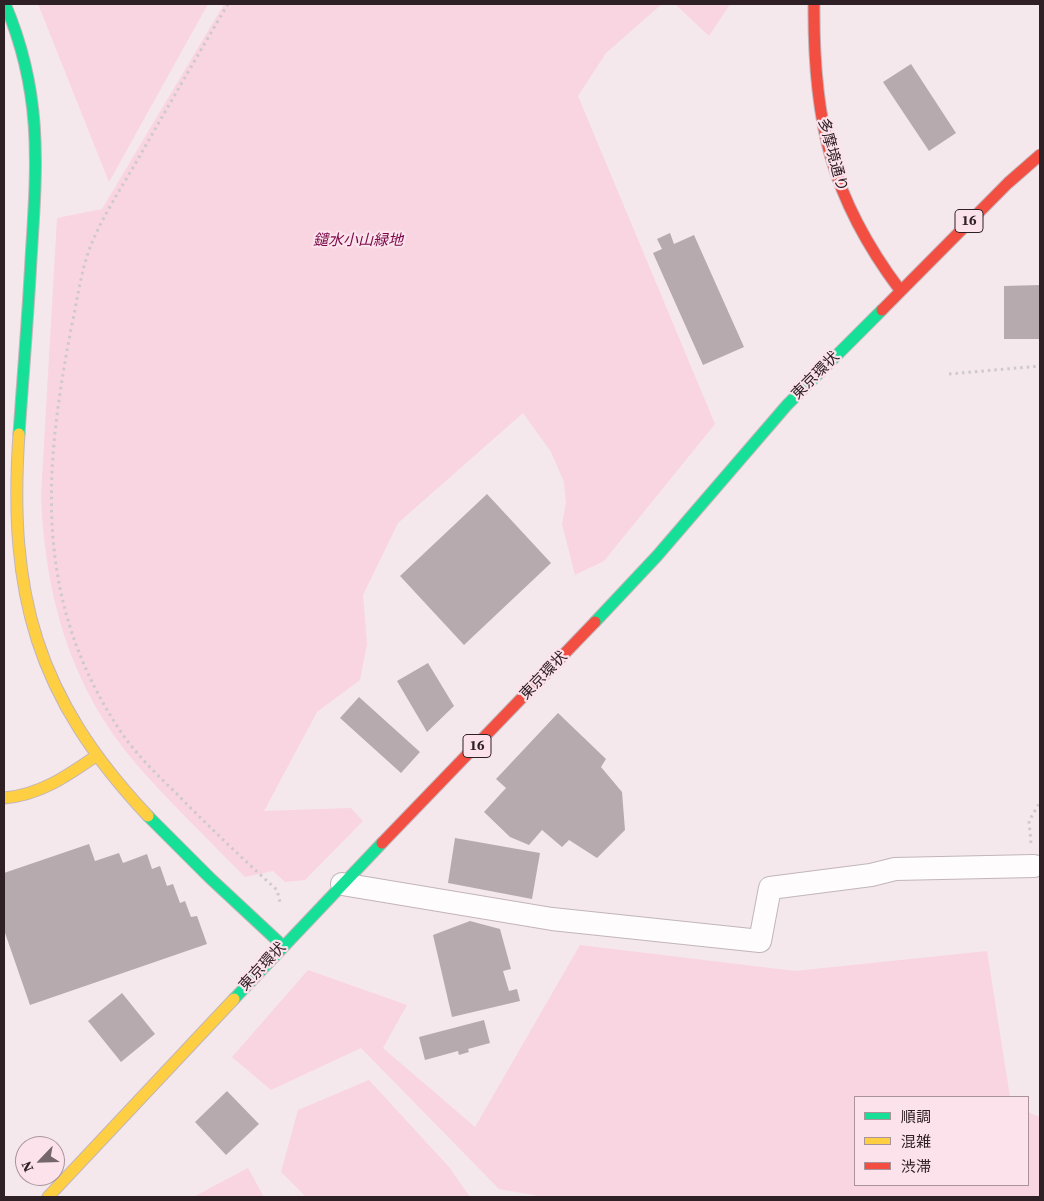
<!DOCTYPE html>
<html>
<head>
<meta charset="utf-8">
<style>
	body { margin:0 }
	#map { position:relative; width:1044px; height:1201px; overflow:hidden; background:#f5e8ec; font-family:"Source Serif 4","Noto Sans JP",serif }
	canvas { display:block }
	.frame { position:absolute; inset:0; border:5px solid #2f2025; pointer-events:none }
	.legend { position:absolute; left:854px; top:1096px; width:175px; height:90px; box-sizing:border-box; background:#fbe2eb; border:1px solid #a9949c; margin:0; padding:6px 9px; list-style:none; font-size:15px; color:#2f2025 }
	.legend li { display:flex; align-items:center; gap:10px; height:25px }
	.legend b { width:25px; border:1px solid #a9949c }
	.north { position:absolute; left:15px; top:1136px; width:50px; height:50px; box-sizing:border-box; background:#fbe2eb; border:1px solid #a9949c; border-radius:50%; rotate:246deg; font-size:14px; font-weight:700; line-height:20px; text-align:center; color:#2f2025 }
	.north::after { content:''; display:block; margin:auto; width:18px; height:22px; background:#74666b; clip-path:polygon(50% 0,100% 100%,50% 72%,0 100%) }
</style>
</head>
<body>
<div id="map">
<canvas width="1044" height="1201"></canvas>
<div class="frame"></div>
<ul class="legend">
<li><b style="height:6px;background:#16e098"></b>順調</li>
<li><b style="height:6px;background:#ffcf43"></b>混雑</li>
<li><b style="height:6px;background:#f24e42"></b>渋滞</li>
</ul>
<div class="north">N</div>
</div>
<script>
const g = document.querySelector('canvas').getContext('2d');
g.lineJoin = 'round';
function fillPath(path, color) { g.fillStyle = color; g.fill(path, 'evenodd'); }
function trace(path, color, width, dash) { g.strokeStyle = color; g.lineWidth = width; g.lineCap = dash ? 'butt' : 'round'; g.setLineDash(dash || []); g.stroke(path); }
function drawText(font, color, halo, rows, align = 'center') {
  g.font = font + ' "Source Serif 4","Noto Sans JP",serif'; g.lineWidth = 4.5; g.setLineDash([]); g.textBaseline = 'middle'; g.strokeStyle = halo; g.fillStyle = color; for (const [text, x, y, turn = 0] of rows) {
    g.save(); g.translate(x, y); g.rotate((+turn || 0) * Math.PI / 180); g.textAlign = isNaN(turn) ? turn : align; if (halo) g.strokeText(text, 0, 0); g.fillText(text, 0, 0); g.restore();
  }
}
fillPath(new Path2D(`
	M38,4H208L109,182Z
	M224,4H662L606,53L578,96L715,424L604,561L575,575L562,524L566,503L564,482L551,452L523,413L398,523L363,595L367,644L360,680L317,712L264,811L351,808L363,821L305,880L285,882L273,871L245,877C209,840 171,804 137,765C70,687 45,596 41,496L57,218L102,209Z
	M675,4H730L709,36Z
	M580,945L795,971L987,951L1010,1097H855V1185H1028V1112L1040,1117V1197H545L499,1189L361,1048L271,1090L232,1057L308,970L407,1005L383,1048L475,1127Z
	M369,1080L449,1167L470,1197H306L281,1172L298,1110Z
	M248,1168L264,1197H193Z`), '#f9d4e1');
fillPath(new Path2D(`
	M911,64L956,133L929,151L883,82Z
	M670,233L674,244L694,235L744,347L703,365L653,253L662,249L657,239Z
	M1040,285V339H1004V286Z
	M487,494L551,563L464,645L400,576Z
	M428,663L454,706L427,732L397,681Z
	M359,697L420,752L401,773L340,718Z
	M558,713L606,759L601,767L622,792L625,830L597,858L569,840L562,847L542,830L529,845L510,837L484,812L506,788L496,779Z
	M455,838L540,853L532,899L448,883Z
	M89,844L95,861L119,853L123,863L147,854L152,869L160,866L167,886L173,884L180,903L185,901L191,917L197,916L207,944L30,1005L4,930V873Z
	M470,921L500,929L511,969L503,971L509,991L517,989L520,1001L452,1017L433,935Z
	M122,993L155,1034L121,1062L88,1021Z
	M484,1020L490,1043L468,1049L469,1052L459,1055L458,1051L425,1060L419,1037Z
	M227,1091L259,1124L226,1155L195,1122Z`), '#b7aaae');
const street = new Path2D(`
	M342,884L552,919L760,941L770,888L871,875L895,869L1034,866`);
const fast = new Path2D(`
	M5,4C43,93 37,165 31,259C28,317 23,375 19,434
	M595,622L657,556L787,405L882,310
	M148,816L210,878L283,946
	M234,999L382,843`);
const slow = new Path2D(`
	M19,434C8,594 36,697 148,816
	M4,798C40,795 67,776 96,756
	M48,1197L234,999`);
const jam = new Path2D(`
	M814,4C813,119 830,197 900,290
	M882,310L1008,183L1040,155
	M382,843L595,622`);
trace(street, '#c2b5ba', 24);
trace(fast, '#c2b5ba', 13);
trace(slow, '#c2b5ba', 13);
trace(jam, '#c2b5ba', 13);
trace(new Path2D(`
	M228,4C199,53 170,103 142,152C124,184 102,216 89,250C80,276 77,302 71,329C43,475 34,602 121,732C136,754 156,774 175,792C208,826 242,858 277,890L280,902
	M949,374L1040,366
	M1031,843L1029,821L1040,802`), '#cec9cc', 3, [2.5, 4]);
trace(street, '#fefcfc', 22);
trace(fast, '#16e098', 11);
trace(slow, '#ffcf43', 11);
trace(jam, '#f24e42', 11);
for (const [x, y, w] of [
	[969,221,28],
	[477,746,28]
]) { const box = new Path2D(); box.roundRect(x - w / 2, y - 11.5, w, 23, 4); g.fillStyle = '#fbe2eb'; g.fill(box); trace(box, '#2f2025', 1); }
drawText('bold 14px', '#2f2025', null, [
	["16",969,221],
	["16",477,746]
]);
drawText('15px', '#2f2025', '#fbe2eb', [
	["多摩境通り",832,155,75],
	["東京環状",816,376,-45],
	["東京環状",544,676,-46],
	["東京環状",263,967,-47]
]);
drawText('italic 15px', '#7a0747', '#fbe2eb', [
	["鑓水小山緑地",358,241]
]);
</script>
</body>
</html>
